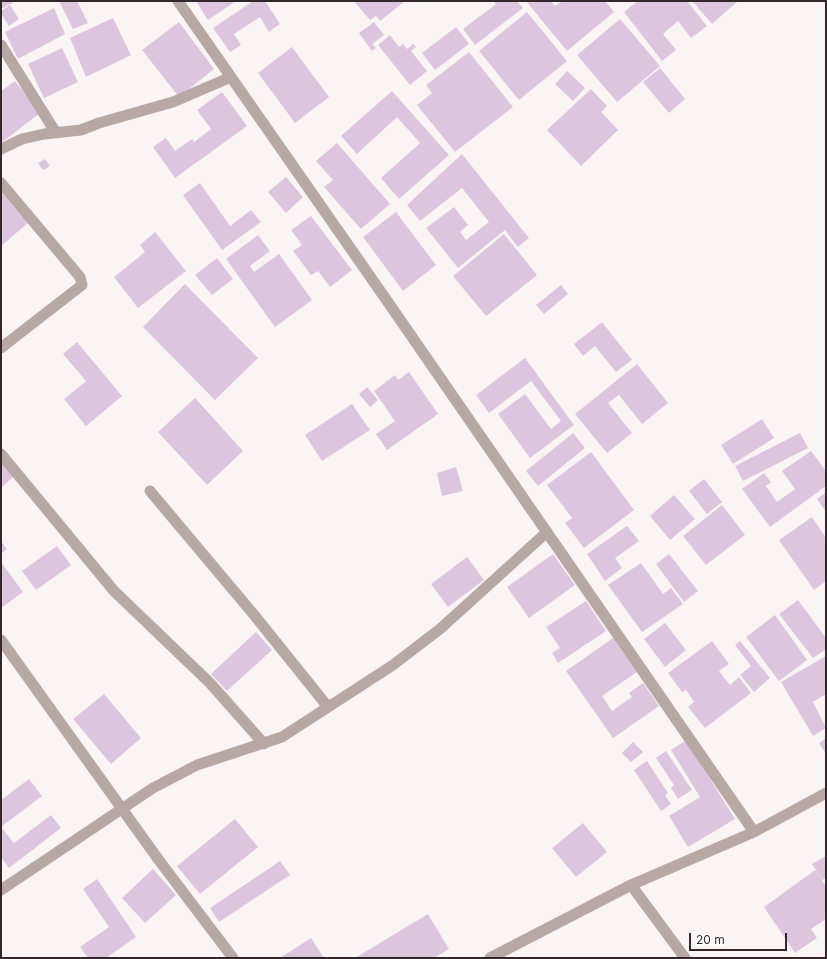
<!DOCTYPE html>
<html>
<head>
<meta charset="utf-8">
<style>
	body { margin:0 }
	#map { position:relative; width:827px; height:959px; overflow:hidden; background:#fbf4f5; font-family:Inter,sans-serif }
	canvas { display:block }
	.frame { position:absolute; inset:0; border:2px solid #34272b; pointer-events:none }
	.scale { position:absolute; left:689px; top:933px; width:98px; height:18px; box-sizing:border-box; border:2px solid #34272b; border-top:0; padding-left:5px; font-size:12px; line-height:14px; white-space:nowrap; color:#34272b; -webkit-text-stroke:3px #fff; paint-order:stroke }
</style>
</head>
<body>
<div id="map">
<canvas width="827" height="959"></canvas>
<div class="frame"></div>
<div class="scale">20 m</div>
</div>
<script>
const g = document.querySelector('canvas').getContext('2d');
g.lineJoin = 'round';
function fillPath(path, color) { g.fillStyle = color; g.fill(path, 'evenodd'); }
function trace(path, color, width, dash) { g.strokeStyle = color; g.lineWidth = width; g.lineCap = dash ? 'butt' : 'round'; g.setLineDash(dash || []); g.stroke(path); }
fillPath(new Path2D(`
	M1,1H16L1,9Z
	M59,1H77L88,23L73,29Z
	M196,1H236L208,20Z
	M253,1H265L280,24L269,32L260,17L234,34L241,45L230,52L213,28Z
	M354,1H405L380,21L376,16L370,20Z
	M493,1H517L523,8L475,45L463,29L496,4Z
	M526,1H551L555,6L562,1H605L614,12L567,51Z
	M638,1H687L707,26L691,38L678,21L663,34L676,50L662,61L624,12Z
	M692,1H738L712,24Z
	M10,5L19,19L9,26L1,14V11Z
	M54,8L65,34L18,59L5,32Z
	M527,12L567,61L519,100L479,51Z
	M113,18L131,55L86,77L70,38Z
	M620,19L660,66L617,102L577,55Z
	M179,22L214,69L179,97L142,50Z
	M374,22L384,35L372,44L376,48L372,51L359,33Z
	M456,27L469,44L435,70L422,53Z
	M390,35L399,47L403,44L407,49L413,44L416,47L411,51L427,71L410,85L378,45Z
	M292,47L329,97L295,123L258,73Z
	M62,48L78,82L44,98L28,64Z
	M469,52L513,107L455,152L417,105L432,93L426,85Z
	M660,68L685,99L669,113L643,82Z
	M567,71L585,88L573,101L555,84Z
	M15,81L40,113L1,143V91Z
	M591,89L607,106L601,112L618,130L581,166L547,130Z
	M392,91L449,155L399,199L381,178L420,143L397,117L357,154L341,136Z
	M222,92L247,126L175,178L153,147L166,138L175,151L192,139L194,142L211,129L197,110Z
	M337,143L390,204L361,229L324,187L333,180L316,161Z
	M462,154L529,238L518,247L505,230L458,268L426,228L454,207L468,225L460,232L466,240L489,222L462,188L420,221L407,205Z
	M45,159L50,166L43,170L38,163Z
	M286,177L303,197L286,213L268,192Z
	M200,183L230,226L251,210L261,222L222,250L183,195Z
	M1,192L28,223L1,246Z
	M396,212L436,265L403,291L363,237Z
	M311,216L352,270L330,287L318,271L311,275L293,251L302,245L291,230Z
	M155,232L186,271L138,308L114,277L145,252L140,245Z
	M504,234L537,275L486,316L453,276Z
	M258,235L270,251L250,266L254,272L279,254L312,300L275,327L226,259Z
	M217,258L233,279L212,295L195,275Z
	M185,284L258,358L215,400L143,327Z
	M561,285L568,294L544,314L536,305Z
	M602,322L632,360L616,372L595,346L583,356L574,344Z
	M77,342L122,396L86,426L64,399L86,381L63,354Z
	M525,358L574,425L530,458L498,414L525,394L551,429L561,421L531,381L489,413L476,395Z
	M637,364L668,403L642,424L619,395L608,403L632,433L607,453L575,414Z
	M409,372L438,414L387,450L376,434L395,421L374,391L395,375L398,380Z
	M367,387L378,400L370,407L359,394Z
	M195,398L243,451L207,485L158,432Z
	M352,404L370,430L322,461L305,435Z
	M762,419L774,438L733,464L721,445Z
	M573,433L585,448L538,486L526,471Z
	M800,433L808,448L743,481L735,466Z
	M811,451L826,471V486L770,527L742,489L764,473L771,482L766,486L777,502L795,489L782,471Z
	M591,452L634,510L584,548L565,523L572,518L547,485Z
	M1,461L14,476L1,488Z
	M456,467L463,491L442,496L437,473Z
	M704,479L722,502L707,514L689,491Z
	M826,492V512L817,499Z
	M674,495L695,519L670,540L650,516Z
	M722,505L745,535L706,565L683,536Z
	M812,517L826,538V581L814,590L779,540Z
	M627,526L639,541L615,558L622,568L605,581L587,554Z
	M1,541L7,549L1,554Z
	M57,546L71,565L36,590L22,571Z
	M553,554L575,585L529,618L507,587Z
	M669,554L698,591L684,602L656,564Z
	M467,557L484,580L448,607L431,584Z
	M1,562L23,592L1,608Z
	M641,563L663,594L671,588L683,604L642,632L608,585Z
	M798,600L826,638V649L813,658L779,614Z
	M586,601L606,631L558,663L552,653L560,648L546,627Z
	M775,615L807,660L779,681L746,637Z
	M665,623L686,650L665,667L644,639Z
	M256,632L272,650L227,691L211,674Z
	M613,638L637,672L602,696L612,711L632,697L629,693L643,683L659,706L613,738L566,671Z
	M712,641L729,664L719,671L730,685L739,677L751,693L705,728L688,707L694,702L686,690L682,692L668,673Z
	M740,641L770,678L754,692L740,675L751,666L735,645Z
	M826,656V694L813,702L826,728L813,736L781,682Z
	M104,694L141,738L111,764L73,719Z
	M826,738V754L819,743Z
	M686,740L735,819L688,847L669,816L700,797L671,750Z
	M633,742L643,752L631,762L622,753Z
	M666,751L692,790L678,799L671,788L674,785L656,758Z
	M647,761L668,793L665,795L671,804L661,811L634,770Z
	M29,779L42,796L1,827L14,843L51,815L61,828L9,868L1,857V800Z
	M235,819L258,847L200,894L177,866Z
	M583,823L607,852L576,877L552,848Z
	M826,856V878L822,880L812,864Z
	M280,861L290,875L219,922L210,908Z
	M153,869L176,895L145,923L122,898Z
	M815,870L826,886V919L811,929L817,938L795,953L764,907Z
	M97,879L136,937L106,958H88L80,947L109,927L83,889Z
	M428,914L449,949L434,958H355Z
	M311,938L324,958H280Z`), '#ddc6dd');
trace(new Path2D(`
	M178,1L383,295L754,832
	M1,45L56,133
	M1,149L22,139L44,134L81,130L99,123L173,102L231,77
	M1,183L80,277L82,285L1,348
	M1,454L114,591L210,683L264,744
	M150,491L255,616L328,707
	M1,640L158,859L233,958
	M631,885L685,958
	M1,890L153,788L197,765L282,737L393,665L440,629L547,532
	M490,958L631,885L754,832L826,793`), '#b7a8a5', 11);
</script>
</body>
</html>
